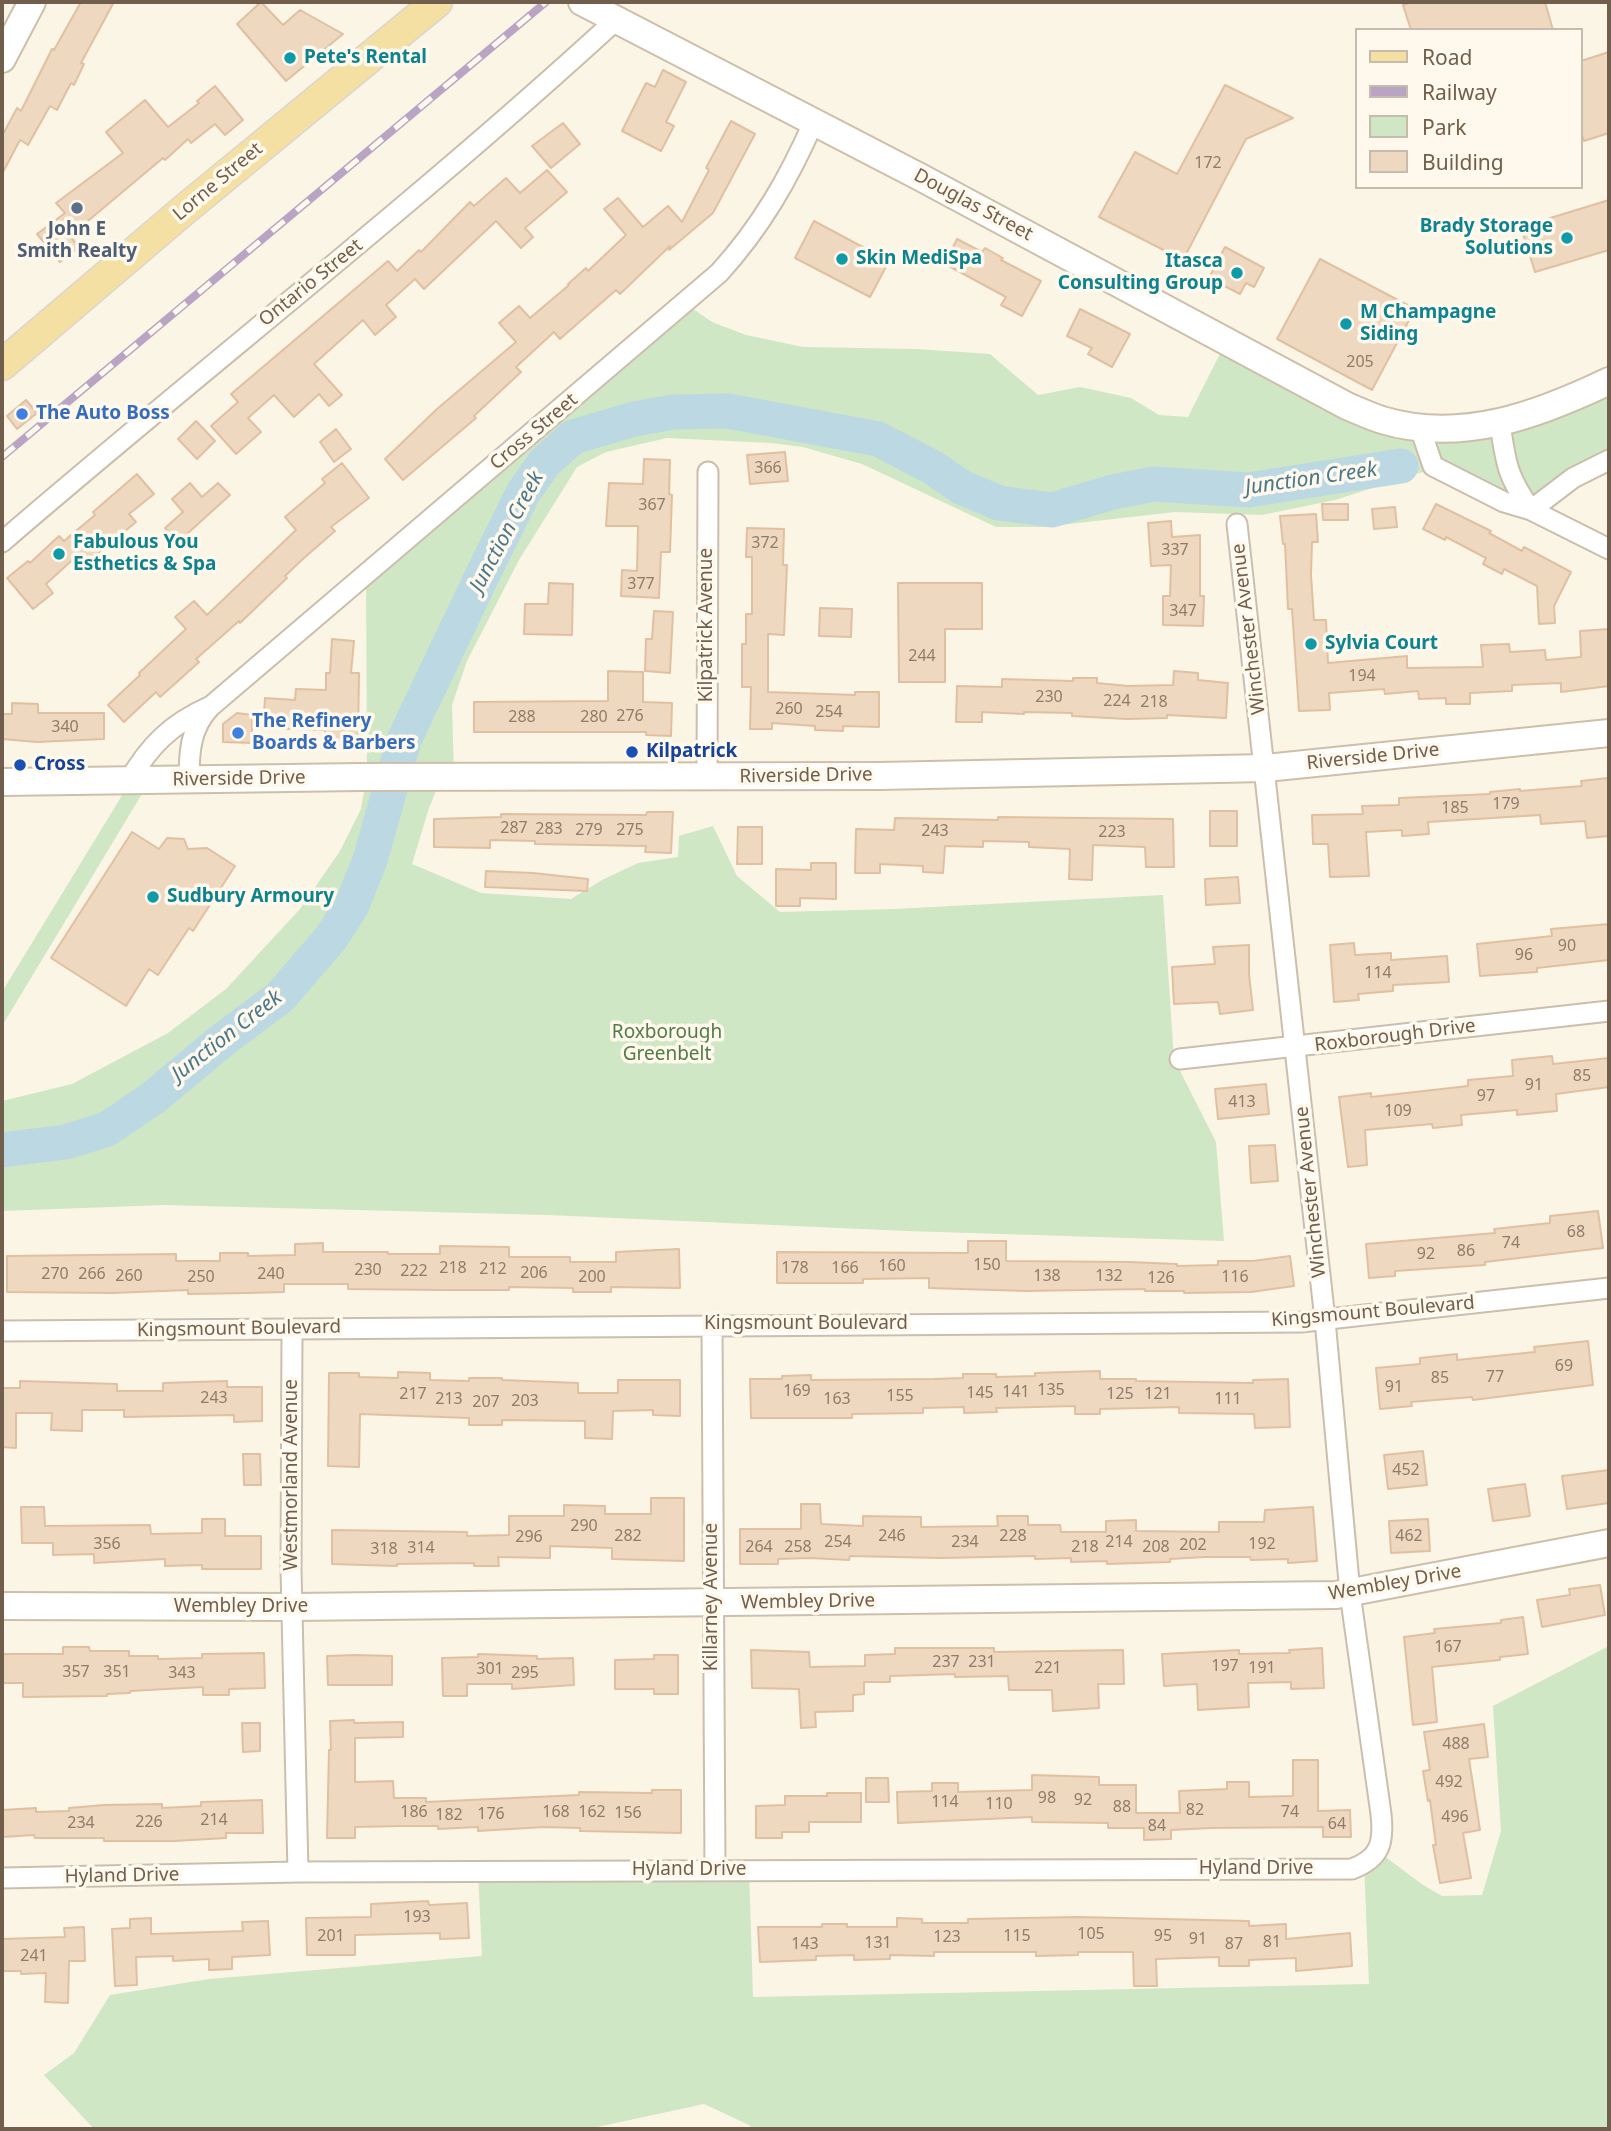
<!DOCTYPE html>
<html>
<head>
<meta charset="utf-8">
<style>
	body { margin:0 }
	#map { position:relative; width:1611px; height:2131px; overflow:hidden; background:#fbf5e6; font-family:"Noto Sans",sans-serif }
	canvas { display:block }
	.frame { position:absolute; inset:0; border:4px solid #725e4c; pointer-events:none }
	.legend { position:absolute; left:1355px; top:28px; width:228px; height:161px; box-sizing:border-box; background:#fef9ec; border:2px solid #c6bbac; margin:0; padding:9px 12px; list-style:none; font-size:21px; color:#725e4c }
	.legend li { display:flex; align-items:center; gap:14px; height:35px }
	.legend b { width:35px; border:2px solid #c6bbac }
</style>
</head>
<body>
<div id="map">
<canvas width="1611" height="2131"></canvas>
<div class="frame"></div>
<ul class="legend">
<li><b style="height:9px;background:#f5e0a3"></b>Road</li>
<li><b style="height:9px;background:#b9a5c3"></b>Railway</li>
<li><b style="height:19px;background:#cfe7c5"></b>Park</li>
<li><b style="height:19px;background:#eed8bf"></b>Building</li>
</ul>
</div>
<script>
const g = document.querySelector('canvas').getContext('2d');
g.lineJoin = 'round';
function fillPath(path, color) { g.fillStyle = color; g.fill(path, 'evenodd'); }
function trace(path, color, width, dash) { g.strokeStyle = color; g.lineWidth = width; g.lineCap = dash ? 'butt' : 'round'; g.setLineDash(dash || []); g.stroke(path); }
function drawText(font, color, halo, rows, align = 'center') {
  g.font = font + ' "Noto Sans",sans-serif'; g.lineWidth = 7; g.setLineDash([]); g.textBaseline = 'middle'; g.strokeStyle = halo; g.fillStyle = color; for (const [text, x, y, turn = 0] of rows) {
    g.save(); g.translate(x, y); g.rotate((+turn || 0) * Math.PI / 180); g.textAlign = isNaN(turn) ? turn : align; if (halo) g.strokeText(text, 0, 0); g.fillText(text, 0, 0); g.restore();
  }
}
fillPath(new Path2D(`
	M686,304L712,322L746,335L803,347L917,349L990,354L1038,395L1080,387L1131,398L1159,415L1188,417L1227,340L1347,405L1449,427L1609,379V461L1531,512L1435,468L1335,500L1262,515L1175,512L1043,527H996L862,464L803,447L771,443L667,438L606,452L577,467L519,560L467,661L452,705L454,774H443L429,808L412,864L481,893L571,899L602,880L638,863L678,857L679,836L713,826L737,876L780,912L894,909L1163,895L1174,1059L1216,1142L1224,1241L907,1231L548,1215L164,1205L2,1211V1101L72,1084L168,1033L226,989L300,909L340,851L361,809L367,775L366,577Z
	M132,779H151L2,1026V992Z
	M1609,1646V2129H753L749,2125L704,2104L588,2129H94L44,2075L74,2053L110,1995L209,1979L482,1956L478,1870L749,1868L753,1997L1369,1984L1364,1863L1376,1850L1423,1885L1442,1896L1482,1895L1501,1831L1493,1706Z`), '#cfe7c5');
trace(new Path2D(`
	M2,1150L66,1142L107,1129L153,1098L220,1042L280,997L331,938L352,905L370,860L404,740L481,578L523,493L544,463L573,437L634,419L673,412L728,411L878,439L932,467L961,487L999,503L1052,510L1113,492L1154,484L1248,490L1401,466`), '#bbd8e3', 35);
const building = new Path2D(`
	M81,2H114L81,63L84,64L74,85L71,83L57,110L50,106L28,145L20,140L2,174V136L17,108L21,111L52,49L54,50Z
	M261,2L283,25L300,10L343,34L286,81L237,24Z
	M1412,2H1545L1553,30H1411L1403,5Z
	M1609,52V133L1584,141L1581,132V61Z
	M663,70L686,82L666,122L674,126L661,151L622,131L646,83L655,87Z
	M1225,85L1293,118L1246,139L1183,260L1099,217L1135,152L1177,174Z
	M215,86L243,120L225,135L215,124L191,143L188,139L165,160L163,158L70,236L79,247L60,262L37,234L65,213L56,203L123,153L106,132L145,100L168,127L199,103L197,101Z
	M731,121L755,134L713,213L669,250L670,246L620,294L616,290L560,339L554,332L516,367L521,372L474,416L476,418L403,480L385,459L437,409L516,342L499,323L519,306L530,318L569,285L568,284L586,268L588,271L626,235L604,209L618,198L643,227L668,206L682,222L709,170L706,168Z
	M563,123L580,144L551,168L532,146Z
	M547,170L567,192L525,228L533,237L521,248L496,221L424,289L415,279L386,305L396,317L375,335L363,320L314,364L342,395L329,406L319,394L294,417L274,395L248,418L261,432L236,454L211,426L238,402L231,394L388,261L397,271L419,250L421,252L470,202L474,206L506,178L520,193Z
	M1609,200V250L1535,272L1521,227Z
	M814,221L889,261L870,297L795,258Z
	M957,239L982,252L985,248L1003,258L1001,260L1041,281L1022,316L1001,305L1006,297L945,264Z
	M1225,247L1264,268L1254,287L1246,283L1240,294L1209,278Z
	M1320,259L1415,309L1372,390L1277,339Z
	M1080,309L1130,334L1112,367L1088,354L1092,348L1067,336Z
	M26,400L37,413L17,429L7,416Z
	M196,421L215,441L197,459L178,439Z
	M336,429L351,449L334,462L320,442Z
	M785,452L788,481L750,484L747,455Z
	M644,459L670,460L669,494L672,495L670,552H661L659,598L621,596L622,570L637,571L638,526H606L609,483L643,484Z
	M342,463L369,498L331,527L335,531L304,558L285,576L287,578L240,623L239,621L196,659L199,662L178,681L160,697L156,692L124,722L108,705L140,675L139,673L186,629L175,617L194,601L207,615L296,530L285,517L325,483L322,479Z
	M137,474L154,494L129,514L136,522L87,563L80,553L46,584L53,593L33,609L7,578L28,561L30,563L59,536L64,541L95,515L93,512Z
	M190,483L202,497L218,483L230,495L178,542L165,528L183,512L172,499Z
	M1322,504H1348V520H1323Z
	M1436,504L1491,531L1489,533L1522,551L1524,547L1571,572L1554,606L1555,623L1539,624L1537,586L1504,569L1502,574L1483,564L1486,558L1446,537L1445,540L1423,529Z
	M1395,507L1397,527L1374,529L1372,509Z
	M1316,514L1318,542H1312L1311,575L1314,620H1326L1328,663L1407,656V668L1483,667L1481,645L1509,644L1510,652L1545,650L1546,660L1581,657L1580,631L1609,629V686L1561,692V683L1512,685V691L1470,693V704H1446V698L1419,699L1418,691L1385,694L1384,689L1329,693L1330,710L1299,711L1292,609H1288L1285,544H1283L1280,516Z
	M1171,521L1172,537L1200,535V596H1204L1203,626L1163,625V596H1170L1171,565L1151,566L1148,523Z
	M747,528L784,529L783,565H787L784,635L768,634V692L855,695V692H879V727L843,726V731L815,730V726L772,723V729H750L751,687H742V644H746V614H752V557H746Z
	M549,583L573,584L572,635L524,634L525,604H548Z
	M898,583H982V629H945V682H899Z
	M820,608L852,609L851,637L819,636Z
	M654,611L673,612L670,673L645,671L646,639H652Z
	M332,639L354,641L351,673H359L358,741H325V730L263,728L265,698L295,700L296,689L326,690V673H330Z
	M608,671L643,672V702L672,703L671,736L646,735V732H474V702L608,701Z
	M1174,671L1198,673V680L1228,683L1226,718L1167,715V718L1127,719L1072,716V713L1024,712V714L982,712V722H956L957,686L1002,687V679L1073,681V678H1097V683L1128,686L1173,685Z
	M12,703L38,704V713H104V739L37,742L2,739V714H12Z
	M237,713L252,715V743L223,742V724Z
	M1608,778L1609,836L1587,838L1585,821L1541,824L1540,815L1428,822L1429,834L1402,836V830L1366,832L1369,876L1330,877L1328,844H1313L1312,815L1363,814L1362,806L1399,805V798L1490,794V792L1520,789V791L1582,786L1581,781Z
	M1210,811H1237V846H1210Z
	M647,812H673L671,853L645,852L646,846L535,844V841L490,840V848L434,847V819L501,817V814L646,815Z
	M998,817L1173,819L1174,867H1146L1145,847L1093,845L1092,880L1069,879L1070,849L1029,847V842L983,841V847L945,846L943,873L923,872V866L880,864V873H855L856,829L894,830L895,818L998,820Z
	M738,827H762V864H737Z
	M132,832L159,849L167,838L184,839L188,849L207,848L235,866L193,931L189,928L158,975L149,969L126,1006L51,958Z
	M811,863H836V899L800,898V906H776V869L811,870Z
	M486,871L533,873L588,879L587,891L485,887Z
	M1238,877L1240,903L1206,905L1205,879Z
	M1609,924V960L1537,968V972L1480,976L1477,944L1552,936L1551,929Z
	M1354,943L1355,955L1391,953V960L1447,956L1449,982L1393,985V991L1358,994L1359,1000L1334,1002L1330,945Z
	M1249,945V974L1253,1010L1220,1014L1218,1002L1174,1004L1172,967L1215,964L1213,947Z
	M1552,1056L1553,1064L1609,1058V1087L1556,1094L1557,1111L1517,1115V1110L1461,1115L1462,1125L1433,1128L1432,1124L1365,1130L1367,1165L1348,1167L1339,1097L1371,1093V1097L1468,1086V1080L1513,1076L1512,1060Z
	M1266,1084L1269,1114L1218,1119L1215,1089Z
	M1275,1145L1278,1181L1251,1183L1249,1146Z
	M1598,1211L1603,1248L1485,1262V1265L1395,1271V1276L1369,1278L1366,1244L1495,1233L1494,1229L1550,1223V1216Z
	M968,1241H1006V1261L1129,1262L1177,1264V1266L1218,1265V1261H1253L1290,1256L1294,1286L1251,1292L1184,1293V1291H1145V1289L1026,1291L929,1288V1278L863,1279V1283H777V1252L968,1253Z
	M323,1243V1252H388V1254H440V1246L509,1247V1257H570V1262H616V1252L679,1249L680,1288L611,1287V1292H573V1288L509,1287V1290H440L348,1289V1284H284V1292L247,1293L188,1294V1290L112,1293L7,1292V1256L176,1254V1261H220V1253H248V1256L295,1255V1244Z
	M1588,1341L1593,1385L1473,1400L1472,1397L1411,1402L1412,1406L1380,1409L1376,1368L1420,1364V1358L1457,1354V1360L1535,1352L1534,1347Z
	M1100,1371V1379H1136V1381L1253,1383V1380L1288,1379L1290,1427L1255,1428L1254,1414L1179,1413V1407L1100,1409V1414H1075V1406L996,1408L997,1412L964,1413V1407L923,1408V1413L852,1414V1418H751L750,1379H782V1376L811,1375V1380L934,1379L963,1378V1374H996V1377L1035,1376V1373Z
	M398,1372L430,1373V1380L469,1381V1378H502V1380L578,1383V1393H618V1380H680V1416L653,1415V1410L613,1411L612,1439L585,1438V1421L502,1420V1425H469V1418L360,1414L359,1467L328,1466L329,1373H359V1377L398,1378Z
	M20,1381L117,1384V1391H163V1383L227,1381V1387H262V1421L234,1422V1415L124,1417V1410H82V1431L51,1430L52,1413H16V1448L2,1447V1388H20Z
	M1423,1451L1427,1485L1388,1489L1384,1455Z
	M243,1454H260L261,1485H244Z
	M1609,1470V1503L1567,1509L1562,1476Z
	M1525,1484L1530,1516L1493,1521L1488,1489Z
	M651,1498H684V1561L612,1559V1548L550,1546V1558L498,1557L499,1566H474V1563L397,1564V1566L332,1564V1530L467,1532V1536L509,1535V1516H564V1505L605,1506V1514H651Z
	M801,1504H820L821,1524L863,1526V1516L921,1517V1527L998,1526L997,1516H1028V1525H1060L1061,1532H1106V1521L1136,1520V1531L1219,1532V1522H1264L1265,1510L1313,1507L1317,1561L1288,1563V1559L1251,1560L1250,1557H1205L1170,1559V1562L1107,1564V1561L1071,1562V1558L1035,1559V1556L941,1558L850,1556L849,1560L810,1558L778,1559V1564H740V1529H801Z
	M21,1507H44L45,1526L150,1525L151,1534L202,1533V1519H225V1536H261V1569H202V1565L165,1566V1559L94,1563V1554L53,1555V1543H22Z
	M1428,1519L1430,1551L1391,1553L1389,1521Z
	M1600,1585L1605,1615L1542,1627L1537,1600L1570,1595L1569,1589Z
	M1523,1617L1528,1654L1500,1657V1660L1432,1667L1437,1722L1413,1725L1404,1637L1435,1633L1434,1629L1501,1623V1620Z
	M63,1647H89L90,1651H129V1656H158V1659L202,1658V1654L264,1653L265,1688L229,1689V1695H203V1687L130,1691V1693L107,1694V1696L23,1697V1683H2V1654H63Z
	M895,1648H994V1652L1123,1650L1124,1684H1098L1099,1708L1053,1711L1052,1690H1009L1008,1676L955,1677V1674L890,1676V1682H864V1694L853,1695V1711L815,1712L816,1727L801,1728L799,1689L752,1688L751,1650L809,1652L810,1667L865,1666V1655L895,1654Z
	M1322,1648L1324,1688L1291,1689V1682L1248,1683L1249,1707L1198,1710L1197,1684L1164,1686L1162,1654L1239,1650V1654L1290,1653L1289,1650Z
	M478,1654L537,1656V1659L573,1658L574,1685L512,1689V1684H467V1696H443L442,1658L478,1657Z
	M355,1655L392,1656V1685H328L327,1656Z
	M654,1655H678V1694H654V1689H615V1660L654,1659Z
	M354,1720V1723L403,1722V1737L355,1738V1782L393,1781L394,1798H426V1802L579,1795V1792L652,1793V1790H681V1833L580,1831V1828L544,1827L478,1831V1827L438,1829V1826H402L355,1827V1838H327L329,1750H331L330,1721Z
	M242,1723H260V1751L243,1752Z
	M1484,1724L1488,1757L1469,1759L1480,1830L1463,1833L1471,1878L1440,1883L1433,1845H1436L1430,1800L1428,1801L1423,1771L1430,1770L1424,1732Z
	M1293,1760H1318V1811L1350,1810L1351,1837H1323V1827L1211,1828L1171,1830V1839L1144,1840V1828H1108V1823L1032,1822V1817L898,1823L897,1792L932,1791V1783H958V1792L1032,1790V1775L1099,1777V1785H1136V1813H1180L1179,1791L1227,1789V1782H1249V1797L1293,1796Z
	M866,1778H888L889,1802H866Z
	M827,1793H861V1822H809V1832H782V1838H756V1806L785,1805V1796H827Z
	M262,1800L263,1833H226V1838L174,1841H104V1838H35L34,1835L2,1837V1810L36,1808V1812L69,1811V1808L104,1805L162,1804V1808L201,1806V1802Z
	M428,1901L429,1905L467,1903L469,1938L440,1939V1933L355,1935V1955H307L306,1918L371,1917V1904Z
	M1078,1917L1249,1921V1926L1286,1924V1939L1350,1933L1352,1966L1296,1971V1958L1249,1960V1966H1219V1957L1156,1959L1157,1986H1134L1133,1952H1078V1955L1036,1956V1952H934V1956L890,1955V1959L854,1960V1955L816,1956V1960L760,1962L758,1927H822V1924H847V1927H897V1918L922,1919V1923H968V1919Z
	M151,1918V1934L243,1931L242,1922L268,1921L270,1955L232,1957V1969L209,1970V1959L173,1961V1956L136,1957L137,1985L115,1986L112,1929L130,1928V1919Z
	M84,1927L85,1961H69L68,2003L45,2002L46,1973L21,1974V1971H2V1939L65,1937L64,1928Z`);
fillPath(building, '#eed8bf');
trace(building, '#e0c0a1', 2);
const street = new Path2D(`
	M1500,424C1506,464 1507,476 1531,510
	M1420,428L1433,466L1504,502L1531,510L1609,549
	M1531,510L1573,478L1609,460
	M2,542C206,366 419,201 617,19
	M707,777L708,472
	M189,780C189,753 190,728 210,707L719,273C761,227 789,178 814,121
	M129,781C149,746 171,724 209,707
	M1180,1059L1609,1011
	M712,1325L715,1870
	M292,1329L291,1569L298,1872
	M2,1331L1301,1322L1609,1288
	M2,1878L298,1872L1352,1869C1381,1858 1384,1842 1381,1814L1350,1593L1325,1320L1237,524`);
const secondary = new Path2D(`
	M582,2L920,177L1347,406C1359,411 1370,416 1382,420C1461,444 1538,415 1609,381
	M2,59L32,2
	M2,782L360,777L880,776L1266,768L1609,733
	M2,1606L294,1607L1336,1595L1609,1543`);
const primary = new Path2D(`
	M2,365L184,210L437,2`);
trace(street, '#ccbead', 23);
trace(secondary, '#cebfaa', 30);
trace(primary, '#dad5d0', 33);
trace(street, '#fff', 19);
trace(secondary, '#fff', 26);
trace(primary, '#f5e0a3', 30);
const rail = new Path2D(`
	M2,457L546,2`);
trace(rail, '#b9a5c3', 8);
trace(rail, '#fef9ec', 5, [16]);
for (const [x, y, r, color] of [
	[290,58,7,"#0f9aa8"],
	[77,208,7,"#5c6f8a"],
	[1567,238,7,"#0f9aa8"],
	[842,259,7,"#0f9aa8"],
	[1237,273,7,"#0f9aa8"],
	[1346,324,7,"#0f9aa8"],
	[22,414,7,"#3f7fe0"],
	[59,554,7,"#0f9aa8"],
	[1311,644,7,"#0f9aa8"],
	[238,733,7,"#3f7fe0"],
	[632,752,7,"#1a4fb4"],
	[20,765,7,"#1a4fb4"],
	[153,897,7,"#0f9aa8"]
]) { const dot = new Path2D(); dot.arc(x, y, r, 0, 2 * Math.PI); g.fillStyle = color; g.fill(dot); trace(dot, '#fef9ec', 2.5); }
drawText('16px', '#917c69', null, [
	["172",1208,163],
	["205",1360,362],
	["366",768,468],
	["367",652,505],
	["372",765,543],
	["337",1175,550],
	["377",641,584],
	["347",1183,611],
	["244",922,656],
	["194",1362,676],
	["230",1049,697],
	["224",1117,701],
	["218",1154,702],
	["260",789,709],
	["254",829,712],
	["276",630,716],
	["288",522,717],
	["280",594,717],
	["340",65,727],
	["179",1506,804],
	["185",1455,808],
	["287",514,828],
	["283",549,829],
	["279",589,830],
	["275",630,830],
	["243",935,831],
	["223",1112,832],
	["90",1567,946],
	["96",1524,955],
	["114",1378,973],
	["85",1582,1076],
	["91",1534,1085],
	["97",1486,1096],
	["413",1242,1102],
	["109",1398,1111],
	["68",1576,1232],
	["74",1511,1243],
	["86",1466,1251],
	["92",1426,1254],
	["150",987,1265],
	["160",892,1266],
	["218",453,1268],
	["178",795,1268],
	["166",845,1268],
	["212",493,1269],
	["230",368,1270],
	["222",414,1271],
	["206",534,1273],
	["270",55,1274],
	["266",92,1274],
	["240",271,1274],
	["260",129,1276],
	["138",1047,1276],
	["132",1109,1276],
	["250",201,1277],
	["200",592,1277],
	["116",1235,1277],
	["126",1161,1278],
	["69",1564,1366],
	["77",1495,1377],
	["85",1440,1378],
	["91",1394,1387],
	["135",1051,1390],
	["169",797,1391],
	["141",1016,1392],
	["145",980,1393],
	["217",413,1394],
	["125",1120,1394],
	["121",1158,1394],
	["155",900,1396],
	["243",214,1398],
	["213",449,1399],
	["163",837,1399],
	["111",1228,1399],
	["203",525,1401],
	["207",486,1402],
	["452",1406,1470],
	["290",584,1526],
	["282",628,1536],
	["246",892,1536],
	["228",1013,1536],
	["462",1409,1536],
	["296",529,1537],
	["254",838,1542],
	["234",965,1542],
	["214",1119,1542],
	["356",107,1544],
	["192",1262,1544],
	["202",1193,1545],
	["264",759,1547],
	["258",798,1547],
	["218",1085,1547],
	["208",1156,1547],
	["314",421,1548],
	["318",384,1549],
	["167",1448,1647],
	["237",946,1662],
	["231",982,1662],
	["197",1225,1666],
	["221",1048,1668],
	["191",1262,1668],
	["301",490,1669],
	["357",76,1672],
	["351",117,1672],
	["343",182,1673],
	["295",525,1673],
	["488",1456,1744],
	["492",1449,1782],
	["98",1047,1798],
	["92",1083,1800],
	["114",945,1802],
	["110",999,1804],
	["88",1122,1807],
	["82",1195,1810],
	["186",414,1812],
	["168",556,1812],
	["162",592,1812],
	["74",1290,1812],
	["156",628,1813],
	["176",491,1814],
	["182",449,1815],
	["496",1455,1817],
	["214",214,1820],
	["226",149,1822],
	["234",81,1823],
	["64",1337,1824],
	["84",1157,1826],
	["193",417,1917],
	["105",1091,1934],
	["201",331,1936],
	["115",1017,1936],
	["95",1163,1936],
	["123",947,1937],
	["91",1198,1939],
	["81",1272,1942],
	["131",878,1943],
	["143",805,1944],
	["87",1234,1944],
	["241",34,1956]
]);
drawText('bold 19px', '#0d838f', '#fef9ec', [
	["Pete's Rental",304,58],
	["Brady Storage",1553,227,"right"],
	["Solutions",1553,249,"right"],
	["Skin MediSpa",856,259],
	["Itasca",1223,262,"right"],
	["Consulting Group",1223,284,"right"],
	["M Champagne",1360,313],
	["Siding",1360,335],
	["Fabulous You",73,543],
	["Esthetics & Spa",73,565],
	["Sylvia Court",1325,644],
	["Sudbury Armoury",167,897]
], 'left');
drawText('19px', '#725e4c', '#fef9ec', [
	["Lorne Street",218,182,-40],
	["Douglas Street",973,205,28],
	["Ontario Street",311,283,-39],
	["Cross Street",534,432,-40],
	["Kilpatrick Avenue",707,625,-90],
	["Winchester Avenue",1249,629,-97],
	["Riverside Drive",1373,757,-6],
	["Riverside Drive",806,776,-1],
	["Riverside Drive",239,779,-1],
	["Roxborough Drive",1395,1036,-7],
	["Winchester Avenue",1311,1192,-96],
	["Kingsmount Boulevard",1373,1312,-5],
	["Kingsmount Boulevard",806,1324],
	["Kingsmount Boulevard",239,1329,-1],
	["Westmorland Avenue",292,1475,-90],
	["Wembley Drive",1395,1583,-10],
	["Killarney Avenue",712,1597,-90],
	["Wembley Drive",808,1602,-1],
	["Wembley Drive",241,1607],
	["Hyland Drive",1256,1869],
	["Hyland Drive",689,1870],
	["Hyland Drive",122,1876,-1]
]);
drawText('bold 19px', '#4e5e75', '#fef9ec', [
	["John E",77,230],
	["Smith Realty",77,252]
]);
drawText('bold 19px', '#366cbe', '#fef9ec', [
	["The Auto Boss",36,414],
	["The Refinery",252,722],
	["Boards & Barbers",252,744]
], 'left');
drawText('bold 19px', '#164399', '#fef9ec', [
	["Kilpatrick",646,752],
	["Cross",34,765]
], 'left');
drawText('19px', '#517c48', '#fef9ec', [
	["Roxborough",667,1033],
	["Greenbelt",667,1055]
]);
drawText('italic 21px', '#4b788a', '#fef9ec', [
	["Junction Creek",1311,479,-8],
	["Junction Creek",507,532,-62],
	["Junction Creek",227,1036,-38]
]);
</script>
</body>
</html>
